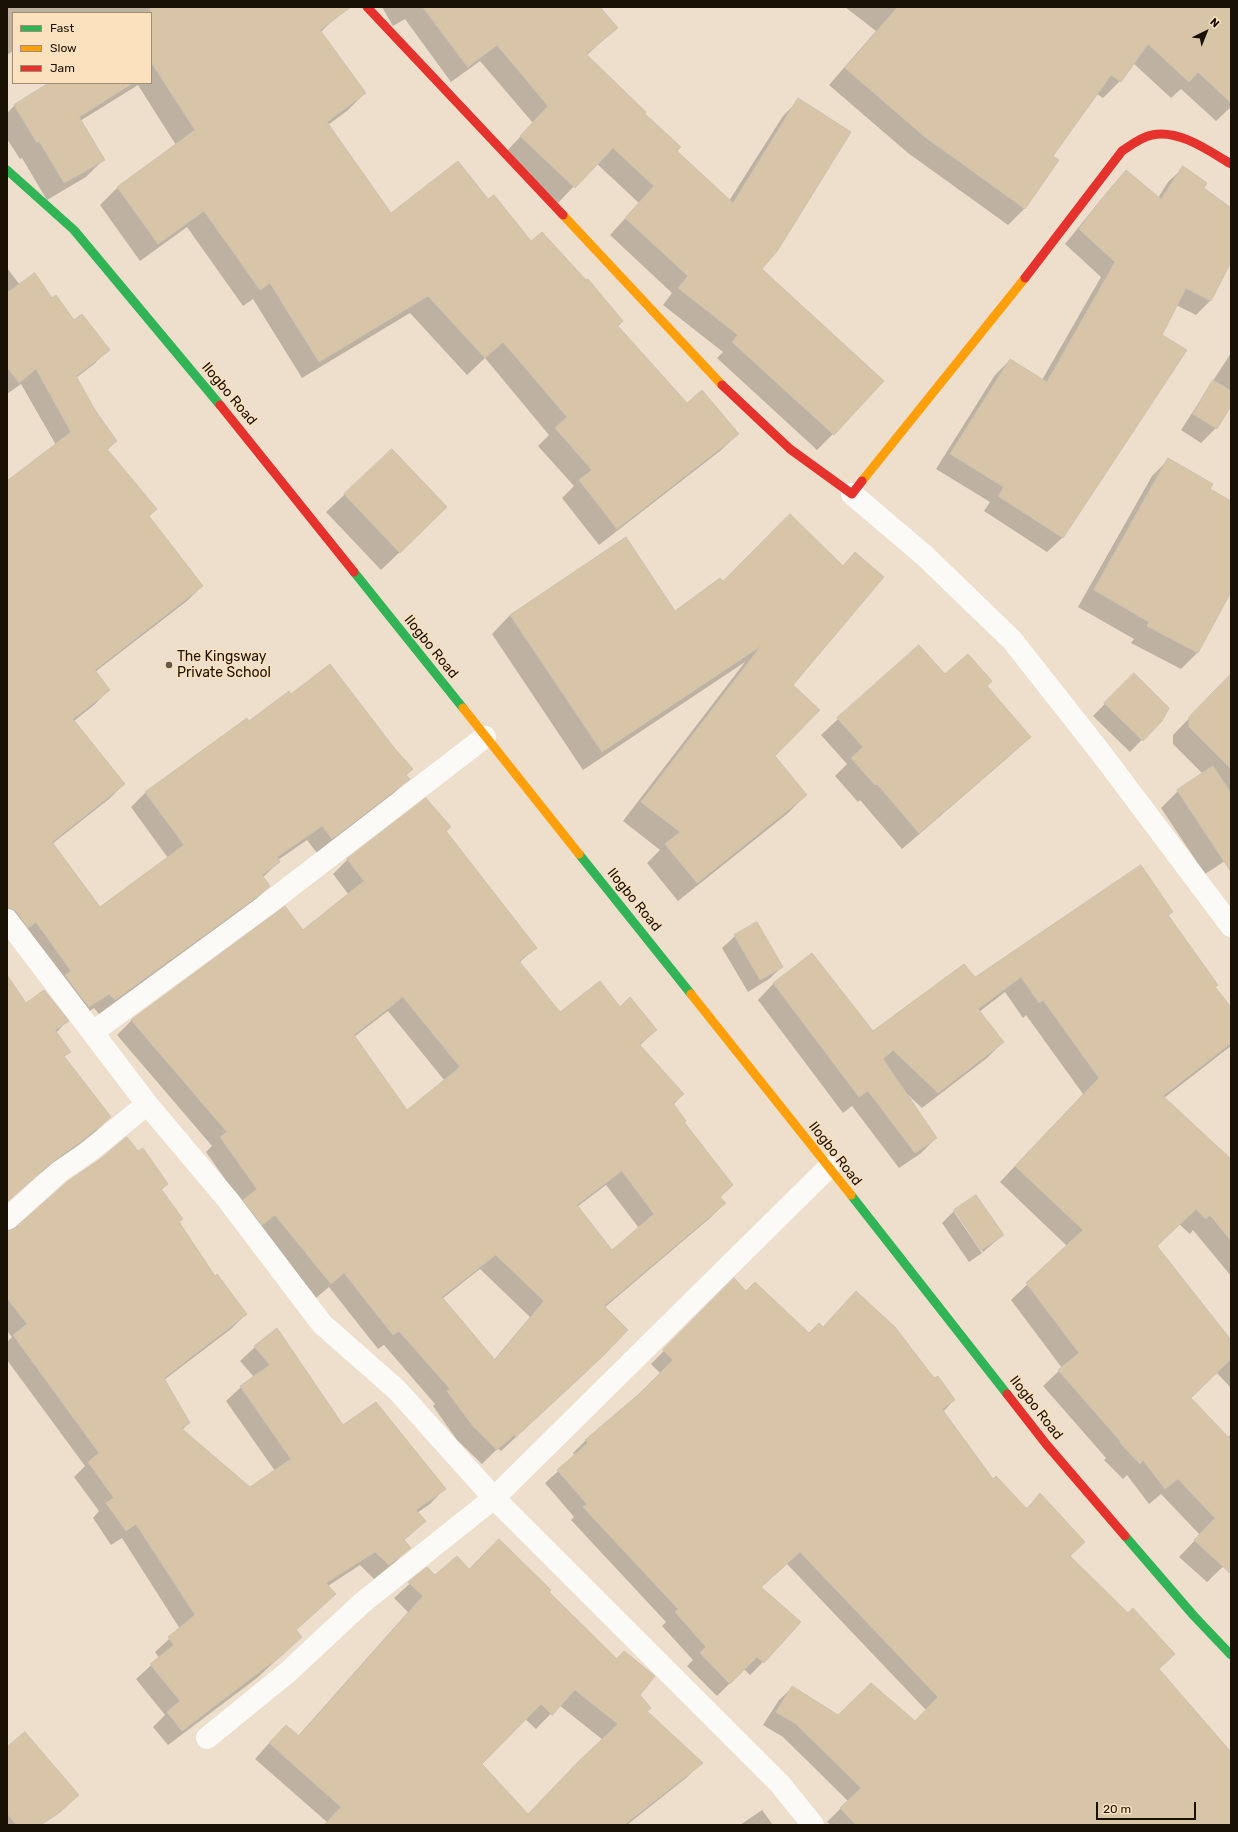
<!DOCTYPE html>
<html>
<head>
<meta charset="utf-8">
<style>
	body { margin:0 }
	#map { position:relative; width:1238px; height:1832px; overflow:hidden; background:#eddfcb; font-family:Rubik,sans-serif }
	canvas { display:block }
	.frame { position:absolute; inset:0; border:8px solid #1a1105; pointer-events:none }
	.legend { position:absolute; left:12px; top:12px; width:140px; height:72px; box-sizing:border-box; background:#fbe1bd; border:1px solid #a18e73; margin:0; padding:5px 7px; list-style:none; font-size:12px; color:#1a1105 }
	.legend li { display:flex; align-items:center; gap:8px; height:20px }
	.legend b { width:20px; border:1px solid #a18e73 }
	.north { position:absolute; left:1186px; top:12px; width:40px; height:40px; -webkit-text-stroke:3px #fbe1bd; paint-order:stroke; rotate:43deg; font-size:11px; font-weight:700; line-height:16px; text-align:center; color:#1a1105 }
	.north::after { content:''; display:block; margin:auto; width:14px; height:18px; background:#1a1105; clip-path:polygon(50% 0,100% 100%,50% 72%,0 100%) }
	.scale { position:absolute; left:1096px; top:1802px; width:100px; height:18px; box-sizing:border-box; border:2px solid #1a1105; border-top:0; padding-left:5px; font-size:12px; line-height:14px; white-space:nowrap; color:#1a1105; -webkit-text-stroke:3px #fbe1bd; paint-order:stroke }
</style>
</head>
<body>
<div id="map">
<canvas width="1238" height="1832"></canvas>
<div class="frame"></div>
<ul class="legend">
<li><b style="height:5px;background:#30b455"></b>Fast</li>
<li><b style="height:5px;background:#ff9f0a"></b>Slow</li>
<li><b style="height:5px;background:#e5322d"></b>Jam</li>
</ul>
<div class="north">N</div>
<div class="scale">20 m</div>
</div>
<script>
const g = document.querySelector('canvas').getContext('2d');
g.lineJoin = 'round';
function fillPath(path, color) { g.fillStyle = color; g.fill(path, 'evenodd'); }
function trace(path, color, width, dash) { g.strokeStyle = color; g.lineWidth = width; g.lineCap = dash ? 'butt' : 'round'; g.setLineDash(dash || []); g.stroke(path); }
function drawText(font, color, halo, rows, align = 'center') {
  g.font = font + ' Rubik,sans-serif'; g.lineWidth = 3; g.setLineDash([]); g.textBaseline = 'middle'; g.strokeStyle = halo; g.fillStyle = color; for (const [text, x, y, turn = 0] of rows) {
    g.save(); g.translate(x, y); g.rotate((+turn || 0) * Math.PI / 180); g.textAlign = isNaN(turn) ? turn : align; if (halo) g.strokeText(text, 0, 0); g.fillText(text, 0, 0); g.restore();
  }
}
fillPath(new Path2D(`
	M7,7H329L336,17L321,32L365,93L348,110L328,125L390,214L488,201L617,326L687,404L738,434L720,451L599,545L562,498L574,486L538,446L549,435L485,358L467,375L410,313L302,378L253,299L243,306L187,227L140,261L100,205L117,188L176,145L138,85L80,121L103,160L86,177L47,200L22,158L20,159L7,139V113L14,106L51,83H151V13H13V51L7,55Z
	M382,7H599L616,28L586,56L643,114L675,151L729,201L783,116L799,100L761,269L833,434L817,450L717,358L723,352L663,305L672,293L610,235L639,203L596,163L558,203L505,153L533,123L480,61L451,82L405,19L393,26Z
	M845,7H1231V107L1216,121L1181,89L1171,98L1133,63L1120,81L1103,98L1097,94L1052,156L1025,208L1008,225L908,153L829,85L876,31Z
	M1183,168L1203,188L1231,210V260L1210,301L1196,315L1176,305L1160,335L1186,350L1062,538L1047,552L984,511L990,502L936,469L995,375L1010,360L1042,380L1101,277L1065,244L1112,186L1126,171L1158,198L1168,182Z
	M7,268L20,285L52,299L73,322L108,350L94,364L76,378L94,411L116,441L107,450L148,517L202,586L187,601L95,672L109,690L94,705L74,721L124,784L109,799L52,844L99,908L168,858L131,807L146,792L291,695L408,779L393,794L317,853L307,840L278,860L279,862L262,878L269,886L254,901L100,1015L94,1008L74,1022L7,930V482L56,445L21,384L7,394Z
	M1231,353V404L1216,428L1201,443L1181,430Z
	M392,450L428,525L381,570L326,512Z
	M1168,460L1209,490L1231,502V590L1197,653L1181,669L1131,643L1134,639L1078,607L1152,476Z
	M855,554L791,685L774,756L806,795L787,814L678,901L647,863L660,850L623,821L745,662L583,770L492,634L510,615L675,612L722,583L842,567Z
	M1134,674L1161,720L1130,752L1093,716Z
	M1231,675V857L1205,874L1161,808L1178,791L1203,774L1173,744V735Z
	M945,676L986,686L1029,737L1012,754L902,849L860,800L858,802L835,776L847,764L821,735L838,719Z
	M445,831L535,948L519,963L560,1013L619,1008L656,1030L639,1046L683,1094L673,1105L683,1122L719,1198L725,1203L710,1218L604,1308L586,1372L501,1451L498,1448L482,1464L457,1440L433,1406L435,1404L384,1345L378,1349L329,1287L316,1298L242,1203L206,1152L212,1146L117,1035L132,1020L302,931L349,895L333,874L348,859ZM388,1011L445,1081L407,1111L354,1037ZM606,1185L639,1228L612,1252L577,1207ZM480,1269L530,1317L494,1360L442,1299Z
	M1172,912L1167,916L1214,987L1231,1009V1046L1164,1098L1231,1161V1276L1193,1230L1190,1234L1179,1224L1156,1246L1229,1340L1231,1338V1388L1216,1372L1190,1398L1227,1438L1231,1434V1559L1207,1582L1179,1557L1200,1535L1161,1494L1149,1504L1127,1475L1123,1479L1104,1460L1106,1458L1043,1386L1062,1368L1011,1300L1067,1246L1000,1182L1083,1094L1026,1015L1023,1018L1005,992L979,1012L1003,1042L987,1058L922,1108L907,1094L936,1138L920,1154L899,1168L852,1106L843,1113L758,1000L773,984L812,955L872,1033L974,979Z
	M735,936L782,967L769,979L748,992L722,948Z
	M7,977L26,1004L67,1021L56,1033L69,1052L63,1057L110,1117L96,1131L68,1154L35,1177L7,1202Z
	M167,1184L161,1190L178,1223L214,1277L246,1314L231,1329L164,1380L189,1423L182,1430L250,1488L275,1471L226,1401L241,1387L254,1377L240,1361L255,1347L343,1426L444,1489L430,1504L417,1513L424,1521L403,1541L409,1548L395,1562L374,1579L360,1565L328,1586L295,1631L286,1651L257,1678L168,1745L153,1727L165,1715L136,1679L159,1658L155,1652L180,1629L122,1538L111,1545L93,1518L99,1511L74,1477L85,1466L7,1360V1342L12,1337L7,1331V1232Z
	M976,1196L1003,1235L983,1252L956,1212H954L982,1253L969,1262L942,1223L954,1211Z
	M734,1280L746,1292L809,1334L823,1328L934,1380L954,1400L943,1412L993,1481L1026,1509L1040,1495L1069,1557L1158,1670L1231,1755V1825H831L827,1822L848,1801L783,1737L763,1725L779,1700L792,1688L839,1717L915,1722L926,1710L787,1564L760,1588L763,1662L750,1675L744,1669L717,1696L687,1666L693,1660L662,1626L666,1622L571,1520L574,1517L545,1483L575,1456L573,1453L586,1440L640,1394L661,1374L651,1364Z
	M427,1568L435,1577L469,1570L547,1592L616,1659L624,1652L646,1712L701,1763L686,1778L627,1825H324L327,1822L255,1759L271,1741L298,1736L408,1612L394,1598ZM559,1705L603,1740L528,1815L481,1764L525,1719L536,1729Z
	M25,1733L78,1795L66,1806L42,1825L67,1806V1803L38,1825H7V1748Z
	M762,1810L773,1825H740Z`), '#0003');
const building = new Path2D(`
	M151,7H351L320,30L366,93L327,122L391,213L458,161L488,199L494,195L531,241L542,232L586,280L588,279L623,321L618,326L687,403L702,390L739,434L617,529L579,480L592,470L555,428L567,417L503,342L485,358L428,296L319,362L270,283L260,290L204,211L158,244L117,187L195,130L151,62Z
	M423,7H600L618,28L586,54L646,112L645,114L681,147L677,151L733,203L798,98L851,132L778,250L762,269L884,381L834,435L732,342L738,335L678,288L688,276L625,218L654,186L613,148L575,188L520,136L548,106L497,45L468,67Z
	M898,7H1231V103L1198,72L1189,82L1148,44L1121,82L1111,75L1053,156L1059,160L1025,209L925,137L845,68Z
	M49,83H133L79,117L105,160L64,183L39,141L37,143L14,105Z
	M1183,166L1207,183L1204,188L1231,208V262L1211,301L1186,288L1162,335L1187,350L1063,538L998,496L1004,487L950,454L1010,359L1047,382L1115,262L1079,229L1096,206L1126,170L1161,199Z
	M35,273L52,298L56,295L74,320L82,314L110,350L76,376L95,410L117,441L107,449L157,509L149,516L203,586L95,670L110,690L73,719L125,784L52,842L100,907L184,845L145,792L247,718L249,721L289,691L291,694L330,664L395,749L413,769L406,775L410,779L332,839L322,826L277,857L280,862L262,875L270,886L258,896L115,1000L109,994L89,1007L65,975L71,971L36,922L28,928L17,912L12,909L7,908V481L71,432L36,369L19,383L7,367V293Z
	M1213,380L1231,391V406L1217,429L1193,414Z
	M392,449L447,507L400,553L344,494Z
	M1168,458L1213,484L1210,489L1231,501V592L1198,653L1147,626L1149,622L1094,590Z
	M790,514L843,566L855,552L884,577L793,685L820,710L775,756L807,795L697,883L665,844L680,832L641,802L761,646L602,752L510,615L626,537L675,611L720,578L723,581Z
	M919,645L945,674L968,654L992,681L987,686L1031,737L919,833L877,784L875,785L851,758L863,747L837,718Z
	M1134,673L1169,708L1162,721L1143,741L1104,703Z
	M1231,674V769L1189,727V717Z
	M1213,766L1231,793V872L1177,790Z
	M426,798L451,827L446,831L537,948L519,961L560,1012L600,981L620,1007L630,997L657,1030L639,1044L684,1094L673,1103L686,1121L684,1122L733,1185L720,1197L726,1203L604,1306L628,1330L602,1357L516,1437L514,1435L497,1450L472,1425L447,1391L450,1389L399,1331L393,1335L344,1273L331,1284L275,1215L262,1225L243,1200L257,1189L220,1137L227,1132L131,1020L285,906L303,930L364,881L347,859ZM403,997L460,1067L407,1110L354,1035ZM622,1171L654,1214L612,1250L577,1205ZM496,1255L544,1301L495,1360L442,1297Z
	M1141,865L1173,912L1168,915L1218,985L1215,987L1231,1007V1043L1163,1096L1231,1159V1241L1210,1215L1206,1219L1196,1209L1157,1246L1231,1340V1359L1191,1398L1231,1440V1574L1194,1540L1215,1518L1178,1479L1165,1489L1143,1460L1140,1464L1120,1443L1121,1442L1058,1370L1079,1353L1026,1283L1083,1230L1015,1166L1099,1078L1043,1000L1039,1003L1021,977L978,1009L1004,1042L938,1093L893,1050L883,1059L937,1138L915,1153L868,1091L859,1097L773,983L812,953L873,1031L964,964L975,977Z
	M757,922L783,967L760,980L734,935Z
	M7,975L26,1003L44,990L69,1021L55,1030L71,1052L64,1056L111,1117L83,1140L51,1163L7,1202Z
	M127,1137L138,1151L143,1148L168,1184L161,1189L183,1219L179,1222L215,1276L217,1274L247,1314L164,1378L190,1423L181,1428L250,1487L291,1459L240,1386L270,1365L254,1346L277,1328L343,1425L376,1402L446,1489L416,1510L426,1521L404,1540L411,1548L389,1565L375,1552L326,1583L336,1594L296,1630L302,1637L272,1664L271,1663L182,1731L167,1712L180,1701L150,1664L174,1645L168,1637L195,1615L136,1524L126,1531L106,1503L114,1498L88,1462L99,1453L13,1335L27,1324L7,1298V1231L15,1228L67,1182L99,1160Z
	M976,1195L1004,1235L981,1250L954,1210Z
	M734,1278L746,1291L755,1282L809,1333L819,1323L823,1327L856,1291L895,1327L934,1378L938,1376L955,1400L942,1409L993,1479L996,1476L1027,1509L1040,1493L1085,1542L1070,1556L1128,1613L1133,1608L1175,1654L1159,1669L1231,1752V1825H856L840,1808L861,1788L796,1724L776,1712L792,1686L838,1715L871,1683L915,1721L938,1697L800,1552L761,1587L801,1622L764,1663L757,1657L730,1684L700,1653L706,1647L675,1612L678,1609L583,1507L587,1504L557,1470L588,1443L585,1440L639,1394L673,1360L663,1350Z
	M499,1539L551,1590L549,1592L617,1659L624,1651L655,1676L640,1695L651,1708L647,1711L703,1763L624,1825H324L341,1807L269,1743L286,1725L299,1736L423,1596L408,1582L427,1567L435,1575L457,1556L469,1569ZM575,1690L618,1724L579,1761L528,1814L482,1764L541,1704L552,1715Z
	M25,1732L79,1795L59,1813L41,1825H16L7,1813V1747Z`);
fillPath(building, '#d8c5a8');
trace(building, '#cdc1b2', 1);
trace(new Path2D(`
	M852,494L925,556L1012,640L1101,753L1231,926
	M7,920L147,1104L228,1200L322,1324L397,1390L494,1498L780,1784L813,1825
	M93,1032L265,906L485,737
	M7,1219L59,1172L91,1150L147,1104
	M207,1738L288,1672L362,1603L494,1498L829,1167`), '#fcfaf7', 22);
trace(new Path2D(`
	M7,170L74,230L220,405
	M354,572L463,708
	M579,854L691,994
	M851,1195L1007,1394
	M1125,1536L1194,1616L1231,1655`), '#30b455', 9);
trace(new Path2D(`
	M563,215L722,385
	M862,481L1025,278
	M463,708L579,854
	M691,994L851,1195`), '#ff9f0a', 9);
trace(new Path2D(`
	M367,7L563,215
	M1025,278L1122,151C1131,145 1141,137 1152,135C1179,129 1209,151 1231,164
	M722,385L790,449L852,494L862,481
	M220,405L354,572
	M1007,1394L1046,1444L1125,1536`), '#e5322d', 9);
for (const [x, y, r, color] of [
	[169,665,4,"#64594a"]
]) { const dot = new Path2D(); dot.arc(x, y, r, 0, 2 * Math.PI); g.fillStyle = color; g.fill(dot); trace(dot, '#fbe1bd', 1.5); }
drawText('14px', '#1a1105', '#fbe1bd', [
	["Ilogbo Road",229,394,50],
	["Ilogbo Road",431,647,51],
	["Ilogbo Road",634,900,51],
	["Ilogbo Road",835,1154,52],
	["Ilogbo Road",1036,1408,52]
]);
drawText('14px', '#1a1105', '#fbe1bd', [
	["The Kingsway",177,657],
	["Private School",177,673]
], 'left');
</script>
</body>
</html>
